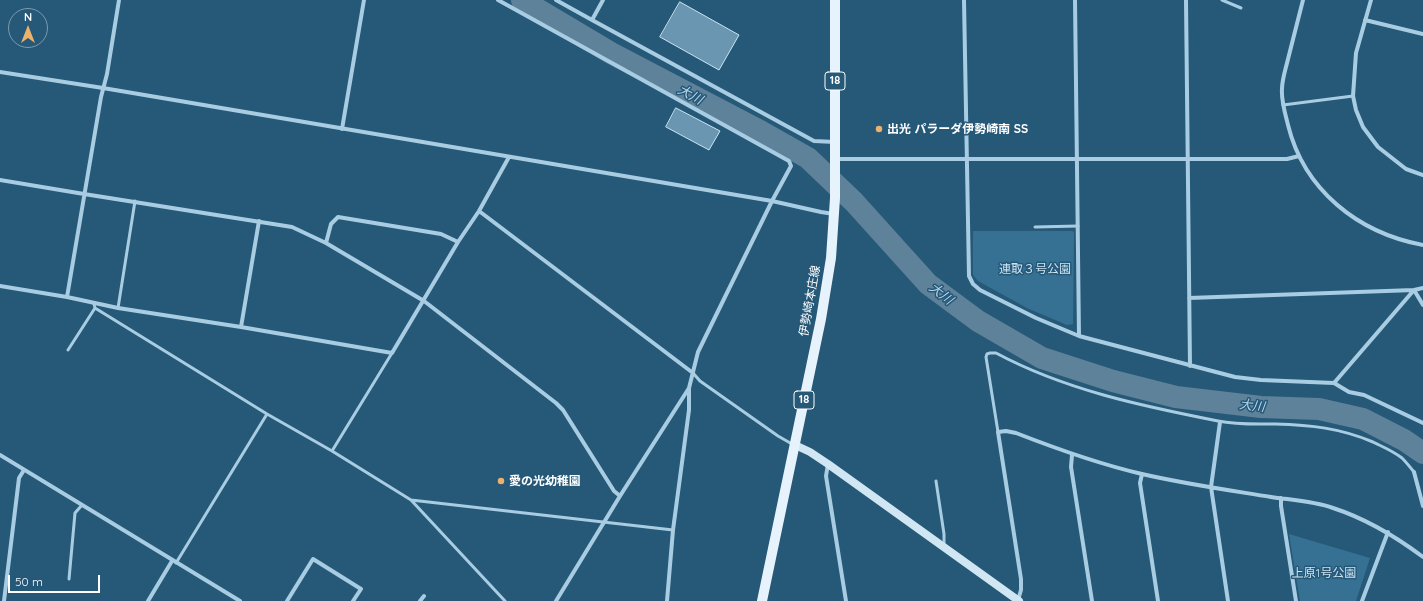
<!DOCTYPE html>
<html>
<head>
<meta charset="utf-8">
<style>
	body { margin:0 }
	#map { position:relative; width:1423px; height:601px; overflow:hidden; background:#265878; font-family:Quicksand,sans-serif }
	canvas { display:block }
	.north { position:absolute; left:8px; top:8px; width:40px; height:40px; box-sizing:border-box; background:#265878; border:1px solid #7d9bae; border-radius:50%; rotate:0deg; font-size:11px; font-weight:700; line-height:16px; text-align:center; color:#fff }
	.north::after { content:''; display:block; margin:auto; width:14px; height:18px; background:#ecb16d; clip-path:polygon(50% 0,100% 100%,50% 72%,0 100%) }
	.scale { position:absolute; left:8px; top:575px; width:92px; height:18px; box-sizing:border-box; border:2px solid #fff; border-top:0; padding-left:5px; font-size:12px; line-height:14px; white-space:nowrap; color:#fff; -webkit-text-stroke:3px #265878; paint-order:stroke }
</style>
</head>
<body>
<div id="map">
<canvas width="1423" height="601"></canvas>
<div class="north">N</div>
<div class="scale">50 m</div>
</div>
<script>
const g = document.querySelector('canvas').getContext('2d');
g.lineJoin = 'round';
function fillPath(path, color) { g.fillStyle = color; g.fill(path, 'evenodd'); }
function trace(path, color, width, dash) { g.strokeStyle = color; g.lineWidth = width; g.lineCap = dash ? 'butt' : 'round'; g.setLineDash(dash || []); g.stroke(path); }
function drawText(font, color, halo, rows, align = 'center') {
  g.font = font + ' Quicksand,"Noto Sans JP",sans-serif'; g.lineWidth = 3; g.setLineDash([]); g.textBaseline = 'middle'; g.strokeStyle = halo; g.fillStyle = color; for (const [text, x, y, turn = 0] of rows) {
    g.save(); g.translate(x, y); g.rotate((+turn || 0) * Math.PI / 180); g.textAlign = isNaN(turn) ? turn : align; if (halo) g.strokeText(text, 0, 0); g.fillText(text, 0, 0); g.restore();
  }
}
fillPath(new Path2D(`
	M973,231H1072L1074,232L1073,324L1067,325L1027,308L978,281L973,275Z
	M1289,534L1370,558L1356,601H1300Z`), '#367194');
trace(new Path2D(`
	M522,0L611,53L762,132L808,158L854,202L928,284L978,321L1042,358L1113,381L1176,397L1261,407L1319,409L1363,419L1404,440L1423,453`), '#5e8299', 22);
const building = new Path2D(`
	M680,2L739,35L719,70L660,37Z
	M676,108L720,131L709,150L666,127Z`);
fillPath(building, '#6a96b1');
trace(building, '#cae4f3', 1);
trace(new Path2D(`
	M1222,0L1241,8
	M1283,105L1353,96
	M1035,227L1078,226
	M94,304L95,308L267,414L332,451L411,500L505,601
	M118,308L135,201
	M68,350L95,308
	M693,373L700,381L778,436L792,444
	M998,432L986,357L987,354L990,353H996C1065,390 1142,406 1218,421C1237,425 1257,424 1275,424C1311,425 1340,428 1373,442C1383,447 1393,451 1402,458C1406,462 1410,467 1414,472
	M332,451L392,353
	M936,481L944,534V545
	M411,500L673,530
	M176,563L267,414
	M69,579L75,513L82,505`), '#a8cde3', 3);
trace(new Path2D(`
	M498,0L789,161L791,166L772,201L698,352L689,388V410L673,530L667,601
	M556,0L592,20L603,0
	M964,0L969,276L973,284L980,290L1036,318L1079,336L1235,377L1261,380L1334,383L1349,392L1364,395L1423,423
	M1075,0L1079,336
	M1186,0L1190,366
	M1303,0C1298,20 1293,39 1288,59C1286,68 1282,79 1282,89C1281,100 1285,113 1288,125C1304,190 1358,233 1423,245
	M1371,0L1356,53L1353,96L1356,110L1363,127L1378,147L1406,169L1423,175
	M592,20L814,141L835,142
	M1365,20L1423,34
	M0,72L103,88L772,201L821,212L834,214
	M342,129L364,0
	M836,159H1287L1299,156
	M0,180L84,194L292,227L326,243L424,301L556,403L563,410L614,491L620,496
	M479,211L693,373
	M326,243L331,224L338,217L441,234L458,242
	M0,286L67,297L118,308L241,327L392,353L458,242L479,211L509,157
	M67,297L101,97L107,74L119,0
	M1189,298L1414,290L1423,288
	M241,327L259,221
	M1334,383L1414,290L1423,305
	M1220,422L1211,487L1228,601
	M0,455L240,601
	M1072,455L1071,467L1092,601
	M828,464L826,476L846,601
	M1414,472L1423,506
	M1142,474L1140,483L1158,601
	M1281,498V506L1296,601
	M1018,600L1021,590V579L998,432L1006,431L1016,433C1057,449 1099,464 1142,474C1185,484 1228,490 1271,497C1291,500 1313,501 1333,508C1367,519 1395,536 1423,557
	M4,601L19,478L24,470
	M148,601L172,561
	M287,601L313,559L361,589L353,601
	M420,601L424,596
	M556,601L620,496L689,388
	M1362,601L1388,532`), '#a8cde3', 4);
trace(new Path2D(`
	M795,445L810,452L828,464L1019,601`), '#d1e6f3', 8);
trace(new Path2D(`
	M762,601L821,319L831,258L835,198V0`), '#e7f3fc', 10);
for (const [x, y, r, color] of [
	[879,129,4,"#ecb16d"],
	[501,481,4,"#ecb16d"]
]) { const dot = new Path2D(); dot.arc(x, y, r, 0, 2 * Math.PI); g.fillStyle = color; g.fill(dot); trace(dot, '#265878', 1.5); }
for (const [x, y, w] of [
	[835,81,20],
	[804,400,20]
]) { const box = new Path2D(); box.roundRect(x - w / 2, y - 9, w, 18, 3); g.fillStyle = '#265878'; g.fill(box); trace(box, '#fff', 1); }
drawText('bold 11px', '#fff', null, [
	["18",835,81],
	["18",804,400]
]);
drawText('bold 12px', '#fff', '#265878', [
	["出光 パラーダ伊勢崎南 SS",887,129],
	["愛の光幼稚園",509,481]
], 'left');
drawText('12px', '#cae4f3', '#265878', [
	["連取３号公園",1035,269],
	["上原1号公園",1324,573]
]);
drawText('12px', '#fff', '#265878', [
	["伊勢崎本庄線",810,301,-80]
]);
drawText('italic 13px', '#b3d6eb', '#265878', [
	["大川",690,95,28],
	["大川",941,294,38],
	["大川",1252,406,6]
]);
</script>
</body>
</html>
